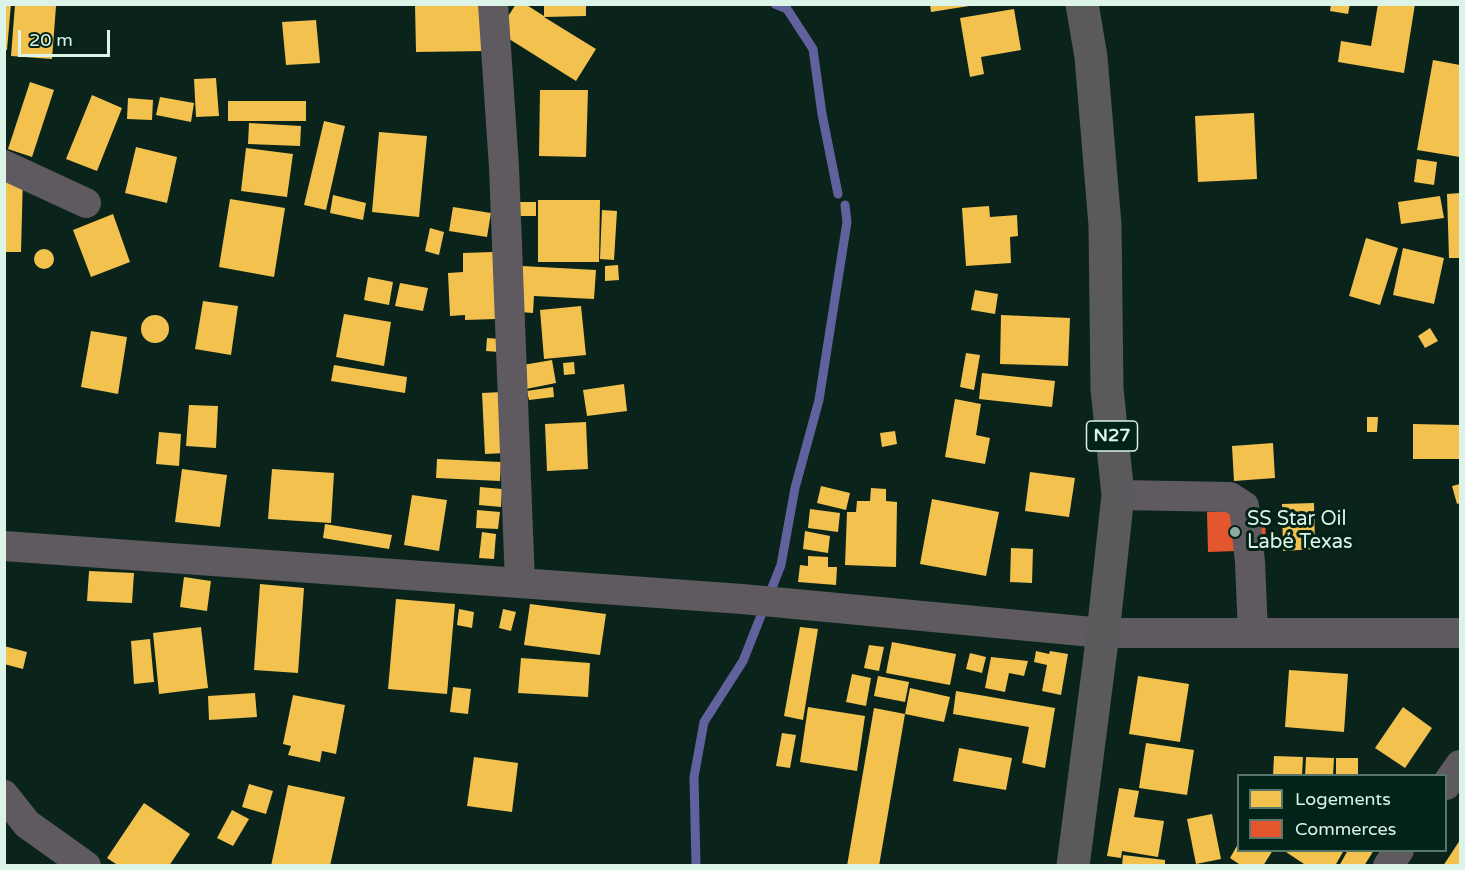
<!DOCTYPE html>
<html>
<head>
<meta charset="utf-8">
<style>
	body { margin:0 }
	#map { position:relative; width:1465px; height:870px; overflow:hidden; background:#0a241b; font-family:"Varela Round",sans-serif }
	canvas { display:block }
	.frame { position:absolute; inset:0; border:6px solid #dcf3e8; pointer-events:none }
	.legend { position:absolute; left:1237px; top:774px; width:210px; height:78px; box-sizing:border-box; background:#022317; border:2px solid #59766b; margin:0; padding:8px 10px; list-style:none; font-size:18px; color:#dcf3e8 }
	.legend li { display:flex; align-items:center; gap:12px; height:30px }
	.legend b { width:30px; border:2px solid #59766b }
	.scale { position:absolute; left:18px; top:30px; width:92px; height:27px; box-sizing:border-box; border:3px solid #dcf3e8; border-top:0; padding-left:8px; font-size:18px; line-height:21px; white-space:nowrap; color:#dcf3e8; -webkit-text-stroke:4px #022317; paint-order:stroke }
</style>
</head>
<body>
<div id="map">
<canvas width="1465" height="870"></canvas>
<div class="frame"></div>
<ul class="legend">
<li><b style="height:16px;background:#f2c14e"></b>Logements</li>
<li><b style="height:16px;background:#e4572e"></b>Commerces</li>
</ul>
<div class="scale">20 m</div>
</div>
<script>
const g = document.querySelector('canvas').getContext('2d');
g.lineJoin = 'round';
function fillPath(path, color) { g.fillStyle = color; g.fill(path, 'evenodd'); }
function trace(path, color, width, dash) { g.strokeStyle = color; g.lineWidth = width; g.lineCap = dash ? 'butt' : 'round'; g.setLineDash(dash || []); g.stroke(path); }
function drawText(font, color, halo, rows, align = 'center') {
  g.font = font + ' "Varela Round",sans-serif'; g.lineWidth = 6; g.setLineDash([]); g.textBaseline = 'middle'; g.strokeStyle = halo; g.fillStyle = color; for (const [text, x, y, turn = 0] of rows) {
    g.save(); g.translate(x, y); g.rotate((+turn || 0) * Math.PI / 180); g.textAlign = isNaN(turn) ? turn : align; if (halo) g.strokeText(text, 0, 0); g.fillText(text, 0, 0); g.restore();
  }
}
fillPath(new Path2D(`
	M4,4H11L7,50H4Z
	M15,4L56,6L52,59L11,56Z
	M415,4H486L487,51L416,52Z
	M516,4H525L544,16V4H586V16L544,17L596,49L576,81L498,32Z
	M930,4H969V6L931,12Z
	M1331,4H1350L1348,14L1330,11Z
	M1378,4H1415L1404,73L1338,62L1341,41L1371,46Z
	M1014,9L1021,50L981,57L984,74L970,77L960,18Z
	M316,20L320,63L286,65L282,22Z
	M1433,60L1460,65V157L1417,150Z
	M216,78L219,116L196,117L194,79Z
	M30,82L54,90L32,157L8,149Z
	M540,90H588L586,157L539,156Z
	M92,95L122,108L97,171L66,159Z
	M160,97L194,103L191,122L156,115Z
	M128,98L153,100L152,120L127,119Z
	M228,101H306V121H228Z
	M1254,113L1257,179L1198,182L1195,116Z
	M324,121L345,126L326,210L304,205Z
	M249,123L301,126L300,146L248,144Z
	M379,132L427,136L419,217L372,212Z
	M136,147L177,157L167,203L125,193Z
	M246,148L293,154L287,197L241,191Z
	M1417,159L1437,162L1434,185L1414,182Z
	M4,175H23L21,252H4Z
	M1460,193V258H1449L1447,194Z
	M333,195L366,203L363,220L330,213Z
	M1440,196L1444,218L1401,224L1398,202Z
	M230,199L285,208L274,277L219,267Z
	M538,200H600L599,262H538Z
	M520,202H536V216H520Z
	M989,206L990,217L1017,215L1018,236L1010,237L1011,263L966,266L962,208Z
	M453,207L491,213L487,237L449,231Z
	M602,210L617,211L614,260L600,259Z
	M113,214L130,262L91,277L73,230Z
	M430,228L444,232L439,255L425,251Z
	M1366,238L1398,248L1380,305L1349,296Z
	M1403,248L1444,258L1434,304L1393,295Z
	M34 259a10 10 0 1 1 20 0a10 10 0 1 1-20 0Z
	M493,252L496,319L465,320V315L450,316L448,273L463,272V253Z
	M618,265L619,280L605,281V266Z
	M522,266L596,270L594,299L534,296L533,313L520,312Z
	M368,277L393,282L389,305L364,300Z
	M400,283L428,288L423,311L395,306Z
	M975,290L998,294L995,314L971,310Z
	M203,301L238,306L231,355L195,349Z
	M581,306L586,355L544,359L540,310Z
	M344,314L391,322L384,366L336,357Z
	M1001,315L1070,318L1068,366L1000,364Z
	M141 329a14 14 0 1 1 28 0a14 14 0 1 1-28 0Z
	M1430,328L1438,341L1425,348L1418,336Z
	M91,331L127,337L118,394L81,387Z
	M487,338L500,339L499,352L486,351Z
	M966,353L980,355L974,390L960,387Z
	M552,360L556,383L521,390L517,366Z
	M574,362L575,374L564,375L563,363Z
	M334,365L407,377L405,393L331,381Z
	M982,373L1055,381L1052,407L979,399Z
	M624,384L627,411L587,416L583,390Z
	M553,387L554,397L529,400L527,391Z
	M502,392L505,453L485,454L482,393Z
	M955,399L981,404L976,435L990,438L985,464L945,457Z
	M189,405L218,406L216,448L186,446Z
	M1367,417H1378L1377,432H1367Z
	M586,422L588,469L547,471L545,424Z
	M1413,424L1460,425V459H1413Z
	M895,431L897,444L882,447L880,433Z
	M159,432L181,434L179,466L156,464Z
	M1273,443L1275,478L1234,481L1232,446Z
	M437,459L501,462L500,481L436,478Z
	M182,469L227,475L220,527L175,522Z
	M272,469L334,473L331,523L268,519Z
	M1030,472L1075,478L1069,517L1025,511Z
	M1460,484V503L1457,504L1452,486Z
	M821,486L850,493L846,510L817,503Z
	M480,487L502,489L501,507L479,505Z
	M871,488L886,489V501L897,502L896,567L845,565L847,512H856L857,501H870Z
	M412,495L447,500L439,551L404,545Z
	M932,499L999,512L986,576L920,564Z
	M1314,503L1315,549L1283,551L1282,504Z
	M810,509L840,513L838,532L808,528Z
	M477,510L500,512L498,529L476,528Z
	M325,524L392,535L389,549L323,538Z
	M805,531L830,536L828,553L803,549Z
	M482,532L496,534L494,559L479,558Z
	M1011,548L1033,549L1032,583L1010,582Z
	M808,556L828,557V567H837L836,585L798,582L800,565L808,566Z
	M89,571L134,573L132,603L87,601Z
	M184,577L211,581L207,611L180,607Z
	M260,584L304,588L298,673L254,670Z
	M396,599L455,604L447,694L388,689Z
	M530,604L606,614L600,655L524,645Z
	M459,609L474,612L472,628L457,625Z
	M503,609L516,612L511,631L499,628Z
	M201,627L208,688L159,694L153,633Z
	M800,627L818,629L803,720L784,716Z
	M150,639L154,682L134,684L131,641Z
	M892,642L956,654L950,685L886,673Z
	M869,645L884,647L879,671L864,668Z
	M4,646L27,652L23,669L4,664Z
	M1036,651L1049,654L1050,651L1068,654L1061,695L1042,691L1047,665L1034,662Z
	M970,653L986,657L982,673L966,669Z
	M991,657L1028,661L1024,676L1009,673L1005,692L985,688Z
	M521,658L590,663L588,697L518,693Z
	M1289,670L1348,674L1344,732L1285,727Z
	M852,674L871,678L866,706L846,702Z
	M878,676L909,682L905,702L874,696Z
	M1138,676L1189,684L1180,742L1129,734Z
	M453,687L471,689L468,714L450,712Z
	M910,688L950,697L944,722L905,714L879,866H847L874,708L905,714Z
	M956,691L1055,708L1045,768L1022,763L1029,727L953,714Z
	M255,693L257,717L209,720L208,696Z
	M293,695L345,705L336,754L322,751L320,762L288,755L291,746L283,744Z
	M808,707L865,716L857,771L800,762Z
	M1403,707L1432,728L1405,768L1375,748Z
	M782,733L796,735L790,768L776,766Z
	M1146,743L1194,750L1187,795L1139,788Z
	M959,748L1012,758L1006,790L953,781Z
	M1274,756L1303,757L1302,776H1273Z
	M474,757L518,763L512,812L467,806Z
	M1306,757L1334,758L1333,776H1305Z
	M1336,758H1358V776H1336Z
	M249,784L273,791L266,814L242,807Z
	M288,785L345,797L330,866H271Z
	M1119,788L1139,791L1134,817L1164,821L1158,857L1122,851L1121,858L1107,856Z
	M144,803L190,834L169,866H119L107,858Z
	M232,810L249,819L233,846L217,838Z
	M1212,814L1221,859L1196,864L1187,819Z
	M1460,840V866H1443Z
	M1238,844V850H1273L1263,866H1242L1230,858Z
	M1283,850H1344L1335,866H1307Z
	M1348,850H1374L1364,866H1339Z
	M1123,855L1165,860V866H1122Z`), '#f2c14e');
fillPath(new Path2D(`
	M1265,510L1266,550L1208,552L1207,512Z`), '#e4572e');
trace(new Path2D(`
	M775,4L787,9L813,49L822,114L838,194
	M696,866L694,777L704,722L743,661L781,565L795,488L819,400L847,222L845,205`), '#61629d', 9);
trace(new Path2D(`
	M493,4L504,167L520,583
	M4,165L86,203
	M1118,495L1230,497L1244,506L1250,562L1253,633
	M4,546L742,599L1103,633H1460
	M1446,785L1460,765
	M4,795L27,824L86,866
	M1388,866L1399,850`), '#5f5a5f', 30);
trace(new Path2D(`
	M1073,866L1103,633L1118,495L1107,389L1105,225L1091,57L1082,4`), '#5a5a5d', 33);
for (const [x, y, r, color] of [
	[1235,532,6,"#92aba0"]
]) { const dot = new Path2D(); dot.arc(x, y, r, 0, 2 * Math.PI); g.fillStyle = color; g.fill(dot); trace(dot, '#022317', 2); }
for (const [x, y, w] of [
	[1112,436,51]
]) { const box = new Path2D(); box.roundRect(x - w / 2, y - 15, w, 30, 4.5); g.fillStyle = '#022317'; g.fill(box); trace(box, '#dcf3e8', 1.5); }
drawText('bold 18px', '#dcf3e8', null, [
	["N27",1112,436]
]);
drawText('20px', '#dcf3e8', '#022317', [
	["SS Star Oil",1247,520],
	["Labé Texas",1247,543]
], 'left');
</script>
</body>
</html>
